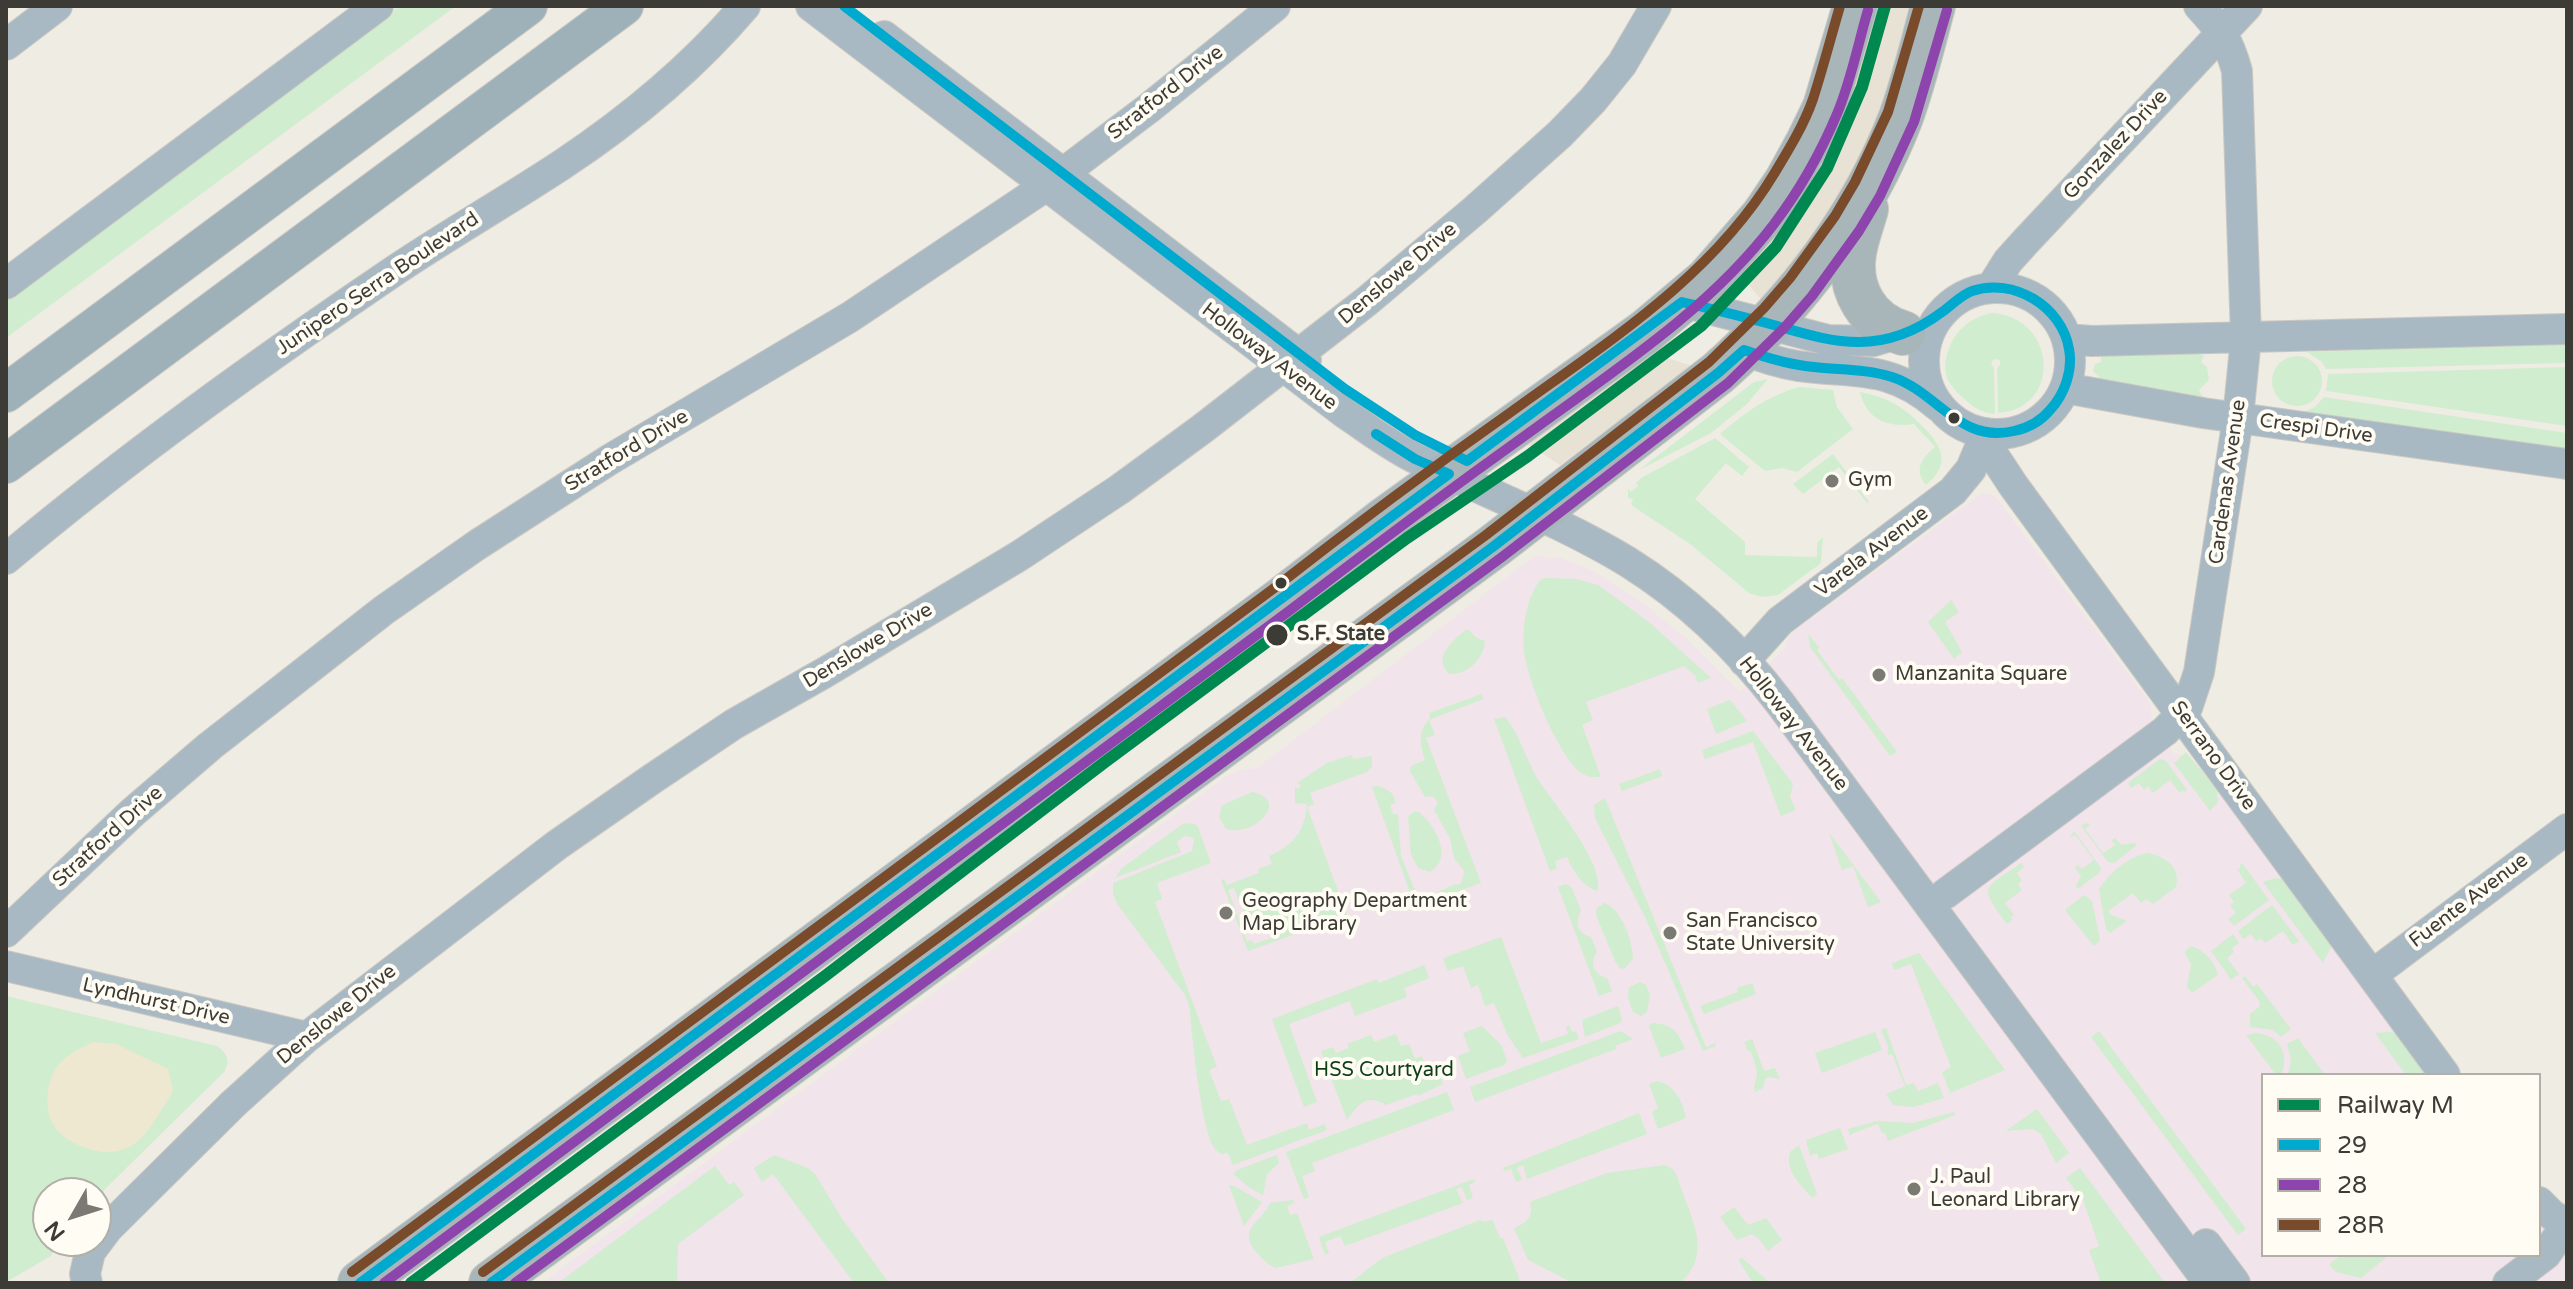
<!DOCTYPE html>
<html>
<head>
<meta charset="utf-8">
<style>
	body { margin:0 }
	#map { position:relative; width:2573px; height:1289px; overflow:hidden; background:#efece4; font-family:"Varela Round",sans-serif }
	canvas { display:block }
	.frame { position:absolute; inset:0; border:8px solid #3d3b36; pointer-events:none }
	.legend { position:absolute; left:2261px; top:1073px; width:280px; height:184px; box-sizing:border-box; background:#fffcf3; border:2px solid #b1afa7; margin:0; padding:10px 14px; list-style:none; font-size:24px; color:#3d3b36 }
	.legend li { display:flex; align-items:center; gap:16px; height:40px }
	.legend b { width:40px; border:2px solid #b1afa7 }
	.north { position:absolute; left:32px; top:1177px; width:80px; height:80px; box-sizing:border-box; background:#fffcf3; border:2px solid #b1afa7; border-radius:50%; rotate:231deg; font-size:22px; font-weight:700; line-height:32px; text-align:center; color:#3d3b36 }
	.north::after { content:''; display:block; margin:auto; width:28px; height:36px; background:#7b7973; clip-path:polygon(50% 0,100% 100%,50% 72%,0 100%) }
</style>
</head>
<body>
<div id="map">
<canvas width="2573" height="1289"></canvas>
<div class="frame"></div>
<ul class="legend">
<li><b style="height:10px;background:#008851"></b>Railway M</li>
<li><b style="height:10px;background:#00a9ce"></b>29</li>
<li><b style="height:10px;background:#8e44ad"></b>28</li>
<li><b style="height:10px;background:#7a4b2a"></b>28R</li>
</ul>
<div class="north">N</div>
</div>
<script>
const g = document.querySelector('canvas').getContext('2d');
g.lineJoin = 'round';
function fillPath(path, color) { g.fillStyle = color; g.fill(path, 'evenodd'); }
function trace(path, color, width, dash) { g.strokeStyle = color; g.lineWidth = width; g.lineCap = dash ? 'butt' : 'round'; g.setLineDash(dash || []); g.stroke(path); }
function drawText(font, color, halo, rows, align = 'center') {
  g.font = font + ' "Varela Round",sans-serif'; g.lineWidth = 8; g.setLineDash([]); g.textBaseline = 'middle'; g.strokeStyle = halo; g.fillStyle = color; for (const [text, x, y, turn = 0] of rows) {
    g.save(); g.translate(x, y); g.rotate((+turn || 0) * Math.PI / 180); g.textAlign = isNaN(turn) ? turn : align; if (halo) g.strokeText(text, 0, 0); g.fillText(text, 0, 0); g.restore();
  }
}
fillPath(new Path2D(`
	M1876,6H1913L1877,123L1835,207L1764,302L1739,275L1851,92Z
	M1650,353L1693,366L1560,465L1526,443Z`), '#e7e2d3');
fillPath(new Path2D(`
	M1981,494H1991L1998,500L2148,700L2151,706V718L2174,754L2184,755L2199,766L2432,1075H2263V1255H2539V1211L2567,1229V1283H542L1224,778L1237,771L1257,768L1536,555L1552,559L1558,557L1591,570L1645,605L1685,637L1740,692L1786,647L1787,639L1793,632Z`), '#f1e4ea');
fillPath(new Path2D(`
	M400,6H456L6,338V299Z
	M1991,313C2057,316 2063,409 1998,413L1997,368L2000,365V360L1994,359L1991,363L1994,368L1995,414C1984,413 1975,409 1968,402C1960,396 1952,387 1948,380C1944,372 1945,362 1947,354C1954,331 1968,319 1991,313Z
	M2567,343V363L2326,369L2322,362L2307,352Z
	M2197,353L2204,356L2201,362L2207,367L2209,380L2199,390L2202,396L2198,397L2100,385V378L2093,371L2095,364L2101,362V356Z
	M2272 381a25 25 0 1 1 50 0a25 25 0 1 1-50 0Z
	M2567,367V426L2326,391L2328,374Z
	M1768,379L1747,404L1711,433L1639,470L1754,382Z
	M1799,387L1833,390L1837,407L1853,429L1797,472L1782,468L1765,471L1720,434C1745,413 1767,396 1799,387Z
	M1860,392C1891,398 1907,409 1928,432C1946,453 1947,467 1926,485C1913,469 1922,458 1935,447L1914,424C1887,428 1866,419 1860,392Z
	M2324,397L2567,433V453L2303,412L2315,407Z
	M1715,438L1749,467L1742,476L1726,463L1695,499L1745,542V555L1817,557V543L1823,537L1821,563L1778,595L1762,597L1749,593L1690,544L1634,507L1631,504L1633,499L1628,498V489L1631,492L1638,486L1636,483L1641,478Z
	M1833,454L1869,502L1867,503L1839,467L1803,494L1793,484Z
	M1545,578L1576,579L1598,585L1649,622L1711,678L1698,683L1695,675L1684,666L1586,702L1593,720L1582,725L1601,777C1595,777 1589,778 1583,774C1559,759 1527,679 1524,651C1522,628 1526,598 1541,579Z
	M1951,600L1959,612L1945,622L1962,652L1954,659L1928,622Z
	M1467,629L1477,638L1485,641C1483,659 1468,675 1449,674C1432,657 1453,640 1467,629Z
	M1808,634L1819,647L1817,650L1839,680L1842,678L1897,752L1890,756L1810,647Z
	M1482,694L1483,699L1429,720L1435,735L1426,738L1481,883L1435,900L1434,894L1455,884L1460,885L1465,872L1454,858L1450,838L1434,810L1438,802L1433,796L1425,797L1410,771L1411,766L1425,760C1420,743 1417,732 1430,718L1429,713Z
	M1730,700L1747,721L1716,734L1707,709Z
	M1505,717C1519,733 1526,759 1537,778C1551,800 1607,866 1597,891C1582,886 1573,871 1567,857L1555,861L1557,869L1550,871L1494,719Z
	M1753,731L1793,784L1790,797L1796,810L1781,816L1753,742L1705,759L1702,750Z
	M2186,752L2217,790L2218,802L2210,811L2174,763Z
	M1352,755L1353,759L1372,756V767L1367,772L1310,793L1314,804L1307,807L1347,915L1248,951L1221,880L1224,879L1227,885L1259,873L1258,869L1272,864L1269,856C1294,845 1305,831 1307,804L1295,803V786L1298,789L1301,786L1297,783L1327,763ZM1234,888L1250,929L1262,934L1272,930L1274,937L1254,944L1252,940L1247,942L1228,890Z
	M2160,759L2166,761L2187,790L2185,792L2182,790L2180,793L2170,780L2153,793L2148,786L2144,790L2139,783L2131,788L2128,783Z
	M1660,769L1662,776L1622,791L1619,784Z
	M1376,786C1386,788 1395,792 1395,803L1390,805L1393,814H1398L1401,856L1416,893L1414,894L1418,905L1415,906L1372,787Z
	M1252,792C1292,800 1253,838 1226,829L1219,817L1222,805Z
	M1605,798L1706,1047L1715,1043L1716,1046L1703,1051L1646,919L1595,818L1594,805Z
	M1414,812H1419C1435,825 1454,858 1430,872L1418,868L1411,854L1408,816Z
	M1184,823L1195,824L1198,827L1211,863L1157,883L1162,899L1155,902L1217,1067L1209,1070L1221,1101L1229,1099L1247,1145L1307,1123L1309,1130L1325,1124L1327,1130L1233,1165L1228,1153C1223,1154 1221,1155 1217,1151C1201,1139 1192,1030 1189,1005L1185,995L1118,905L1113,894V883L1192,851L1194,840L1191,837L1184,836L1177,842L1181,852L1115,878L1122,868Z
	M2086,823L2090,825L2085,829L2103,853L2115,845L2112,840L2115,838L2121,845L2134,843L2137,845L2114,863L2108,862L2081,826Z
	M2074,831L2101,868L2099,873L2078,889L2076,886L2081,876L2075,868L2078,865L2082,869L2094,860L2075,835L2070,837Z
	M1829,833L1831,835L1881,902L1868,907L1853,866L1842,870Z
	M2148,853C2166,857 2181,867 2176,887L2153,904L2146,899L2141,903L2133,893L2108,911L2111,915L2127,921L2110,933L2106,929L2099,889C2111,872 2127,857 2148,853Z
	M2021,863L2024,867L2017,873L2022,880L2018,884L2022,890L2005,903L2015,916H2011L2012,920L2007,924C1978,885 1983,890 2021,863Z
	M2242,863L2269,900L2234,926L2228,919L2236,913L2230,905L2234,902L2229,895L2246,883L2237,869H2240V865Z
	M2275,878L2283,879L2334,941L2323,963L2263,882Z
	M1566,884L1572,888L1581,911C1574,923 1578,934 1591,937L1597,952C1589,963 1594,975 1607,978L1612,991L1599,996L1558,887Z
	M2084,895L2092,901L2100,940L2094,946L2065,910Z
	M1604,903C1621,908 1633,941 1633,959L1624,969L1620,968L1615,961L1596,915L1597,908Z
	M2272,905L2299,941L2293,945L2283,931L2265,943L2261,938L2256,941L2251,934L2243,939L2238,931Z
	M2233,934L2239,943L2232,948L2234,952L2227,958L2239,974L2230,980L2228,975L2211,951Z
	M1501,937L1541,1043L1568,1034L1566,1027L1569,1025L1572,1032L1576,1031L1579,1039L1523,1058L1508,1036L1494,1003L1485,1006L1478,985L1471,988L1463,966L1448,971L1443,958Z
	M2191,946C2203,949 2216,963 2218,975L2192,993L2187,987L2191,964L2185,954L2186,950Z
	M1919,953L2005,1070L1950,1093L1942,1072L1951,1067L1911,964L1894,970L1892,963Z
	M1424,965L1429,978L1404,988L1407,997L1355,1016L1350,1001L1289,1024L1317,1102L1304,1107L1272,1019L1377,979L1379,983Z
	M2245,976L2253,987L2257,984L2291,1029L2281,1037L2273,1030L2250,1027V1014L2259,1007L2260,1002L2242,978Z
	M1640,982L1646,985L1650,995L1647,1012L1641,1016L1633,1012L1628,998L1629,987Z
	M1752,983L1756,994L1704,1014L1700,1006L1738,992L1737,988Z
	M6,996L217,1046C227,1053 231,1061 224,1072L96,1198V1193H48V1241H57L51,1256L6,1282Z
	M1618,1006L1622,1019L1620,1023L1585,1037L1582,1020Z
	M1652,1023C1672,1024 1678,1031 1685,1049L1661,1058L1649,1026Z
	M1482,1026L1502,1046L1507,1062L1504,1065L1466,1079L1458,1056L1470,1051L1463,1033Z
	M1886,1028L1906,1085L1914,1083L1918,1091L1938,1083L1944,1098L1914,1107L1893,1105L1886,1094L1905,1086L1892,1054L1888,1055V1046L1881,1030Z
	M1621,1031L1633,1039L1615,1046L1616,1049L1475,1102L1470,1087Z
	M2099,1031L2246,1229L2238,1235L2091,1037Z
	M1875,1032L1882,1050L1822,1073L1815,1053Z
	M2391,1032L2400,1034L2433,1075H2406L2375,1033Z
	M2255,1033C2279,1034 2290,1053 2281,1075H2276L2246,1035Z
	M1396,1034L1401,1046L1409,1044L1415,1059L1422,1056L1426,1068L1436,1064L1443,1084L1418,1096L1417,1094L1386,1105C1367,1093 1358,1104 1347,1120L1321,1051L1333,1047L1336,1053L1349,1048L1347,1044L1371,1035L1374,1042Z
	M2298,1038L2325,1075L2308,1073L2288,1075L2291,1060L2287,1044Z
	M1752,1039L1764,1071L1775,1068L1780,1079L1769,1077L1765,1079L1763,1088L1755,1092C1753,1084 1756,1082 1757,1075C1757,1068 1753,1058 1751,1051H1748L1744,1042Z
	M1657,1081C1673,1084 1683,1101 1686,1118L1658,1129L1652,1112L1658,1108L1649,1084Z
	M1447,1092L1454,1110L1312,1163L1315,1171L1302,1176L1309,1197L1304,1199L1286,1152Z
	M2037,1109L2069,1153L2056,1163L2041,1134L2033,1129L2006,1131Z
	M1954,1112L1955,1115L1888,1141L1885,1133H1882L1878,1124L1853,1133L1850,1136L1848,1129L1877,1121L1913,1123Z
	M1639,1113L1647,1134L1527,1179L1523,1165L1517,1168L1522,1180L1516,1182L1511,1169L1504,1171L1503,1168Z
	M1840,1128L1848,1149L1819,1159L1817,1153L1810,1156L1806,1140Z
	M1799,1145L1817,1194L1812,1198C1801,1185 1784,1170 1790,1152Z
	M774,1155L808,1168L815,1174L841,1217L889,1283H854L773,1174L762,1182L754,1168Z
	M1277,1155L1279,1163L1267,1174L1263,1195L1250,1188L1233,1174L1237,1170Z
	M1665,1165L1674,1170L1678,1179C1689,1215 1715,1253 1680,1283H1573L1528,1260L1514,1228C1527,1223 1534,1216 1530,1202L1607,1173Z
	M715,1166L729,1185L734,1182L744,1195L678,1244L677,1283H558Z
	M2080,1168L2165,1283H2101L2089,1250L2099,1246L2083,1200L2066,1178Z
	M1474,1179L1475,1182L1469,1185L1473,1198L1467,1200L1462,1187L1456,1189L1463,1203L1345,1246L1340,1236L1325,1242L1329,1253L1325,1255L1319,1237Z
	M1229,1185L1234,1186L1262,1202L1244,1226Z
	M1293,1200L1294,1203L1287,1206L1290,1215L1297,1213L1314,1259L1276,1268C1268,1265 1262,1259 1256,1252C1237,1228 1261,1223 1270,1203Z
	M1734,1207L1748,1225L1766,1218L1782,1240L1768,1251L1758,1238L1752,1234L1737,1240L1720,1217Z
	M1491,1217L1500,1238H1503L1521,1283H1350L1382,1258L1480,1220L1484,1222L1492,1220Z
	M2342,1255H2389L2361,1278L2336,1272L2329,1264Z
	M1741,1257L1770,1283H1753L1739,1261Z`), '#d1edcf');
fillPath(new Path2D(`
	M93,1042L116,1044L168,1069L173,1091C161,1109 148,1139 127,1148C113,1154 98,1153 84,1147C73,1143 61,1137 54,1126C43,1107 46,1078 61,1062C70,1053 81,1048 93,1042Z`), '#efe8d0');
const minor = new Path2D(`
	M811,6L1346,414C1370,430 1393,448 1419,460C1488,494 1562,522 1628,562C1687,599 1738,648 1780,703L2209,1283
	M884,36L1306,360
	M6,45L57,6
	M6,284L378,6
	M1991,288L2008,261L2027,240L2247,6
	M1924 361a73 73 0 1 1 146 0a73 73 0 1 1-146 0Z
	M1682,302L1828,340L1874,341L1910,330
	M2067,339L2092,341L2567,329
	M1744,350C1761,357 1779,363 1798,366C1855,374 1890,364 1938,406
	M2065,388L2203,413L2567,464
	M1988,434L1994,456L2013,485L2445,1075
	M6,559C130,455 260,362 394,271C449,234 507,201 563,164C629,120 693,67 745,6
	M1744,661L1780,621L1953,491L1971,469L1986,433
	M1945,894L2165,731L2187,708L2199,672L2238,418L2246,338L2237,71C2228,39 2221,30 2199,6
	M6,932L133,812L210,746L384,610L477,545L609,460L850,317L1046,186L1149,108L1275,6
	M6,966L307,1037
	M2372,975L2567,829
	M2206,1244L2235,1283
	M87,1283L85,1274L90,1252L108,1228L233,1104L307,1037L557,845L652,779L734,724L824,673L1019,556L1120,489L1202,429L1367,301L1475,210L1560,134L1593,100L1622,64L1656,6
	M2508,1283L2546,1254L2567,1224L2552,1215L2539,1202`);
const major = new Path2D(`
	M6,393L528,6
	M6,464L624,6`);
const highway = new Path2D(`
	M1866,209C1862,224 1856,239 1854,253C1848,290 1868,323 1903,333
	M360,1283L1281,600L1384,520L1645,332L1708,279L1763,216L1786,182L1808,142L1825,107L1855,6
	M491,1283L1494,546L1718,373C1797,303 1863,216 1901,117C1914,81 1923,43 1933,6`);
trace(minor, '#cbc8c2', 32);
trace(major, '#cbc8c2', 40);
trace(highway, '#cbc8c2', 46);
trace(minor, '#a9b9c3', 30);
trace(major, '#9eb0b8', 38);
trace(highway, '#a8b5b9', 44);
trace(new Path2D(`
	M360,1283L1449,474L1415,459L1376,434
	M491,1283L1494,546L1718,373L1744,350C1767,358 1790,365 1814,367C1840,370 1867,369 1892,377C1938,392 1959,444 2014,431C2028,428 2041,421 2050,410C2065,394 2073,370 2069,349C2062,306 2013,277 1972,291C1961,295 1952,305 1942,312C1918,330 1889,342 1859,342C1828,342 1799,332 1770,324C1741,316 1711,309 1682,302L1467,461L1415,435L1345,389L844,6`), '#00a9ce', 10);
trace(new Path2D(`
	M384,1283L1289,611C1371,548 1453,487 1537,427C1621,366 1710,308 1774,224C1799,191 1821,152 1837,114C1851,81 1858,44 1868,10
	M515,1283L1502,557L1728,383L1785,327L1812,296L1859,231L1880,196L1914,122L1947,10`), '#8e44ad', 10);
trace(new Path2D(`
	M352,1272L1273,589C1351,528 1430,469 1511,412C1606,343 1712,277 1774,174C1788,151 1804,125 1813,99C1823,68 1831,37 1840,6
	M483,1272L1486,535L1709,362L1764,308L1790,278L1835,216L1855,182L1888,112L1919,6`), '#7a4b2a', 10);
trace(new Path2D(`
	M411,1283L825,976L1105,762L1407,538L1528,456L1701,326L1776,247L1827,168L1862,87L1885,6`), '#008851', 12);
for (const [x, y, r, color] of [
	[1954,418,7,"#3d3b36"],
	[1832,481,8,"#7b7973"],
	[1281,583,7,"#3d3b36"],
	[1277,635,12,"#3d3b36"],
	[1879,675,8,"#7b7973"],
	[1226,913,8,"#7b7973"],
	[1670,933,8,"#7b7973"],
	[1914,1189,8,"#7b7973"]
]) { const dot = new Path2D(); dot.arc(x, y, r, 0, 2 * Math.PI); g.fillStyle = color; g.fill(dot); trace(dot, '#fffcf3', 3); }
drawText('20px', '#3d3b36', '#fffcf3', [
	["Stratford Drive",1166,93,-38],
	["Gonzalez Drive",2116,145,-47],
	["Denslowe Drive",1398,274,-40],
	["Junipero Serra Boulevard",378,284,-34],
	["Holloway Avenue",1269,357,37],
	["Crespi Drive",2316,429,8],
	["Stratford Drive",627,451,-31],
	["Cardenas Avenue",2228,482,-82],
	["Varela Avenue",1872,552,-37],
	["Denslowe Drive",868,646,-31],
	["Holloway Avenue",1793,724,52],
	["Serrano Drive",2213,756,54],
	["Stratford Drive",108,837,-42],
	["Fuente Avenue",2469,901,-37],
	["Lyndhurst Drive",156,1002,13],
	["Denslowe Drive",337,1015,-39]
]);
drawText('20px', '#3d3b36', '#fffcf3', [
	["Gym",1848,481],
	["Manzanita Square",1895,675],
	["Geography Department",1242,902],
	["Map Library",1242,925],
	["San Francisco",1686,922],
	["State University",1686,945],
	["J. Paul",1930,1178],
	["Leonard Library",1930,1201]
], 'left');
drawText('bold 20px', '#3d3b36', '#fffcf3', [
	["S.F. State",1297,635]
], 'left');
drawText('20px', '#0c3e17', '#fffcf3', [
	["HSS Courtyard",1384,1071]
]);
</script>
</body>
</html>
